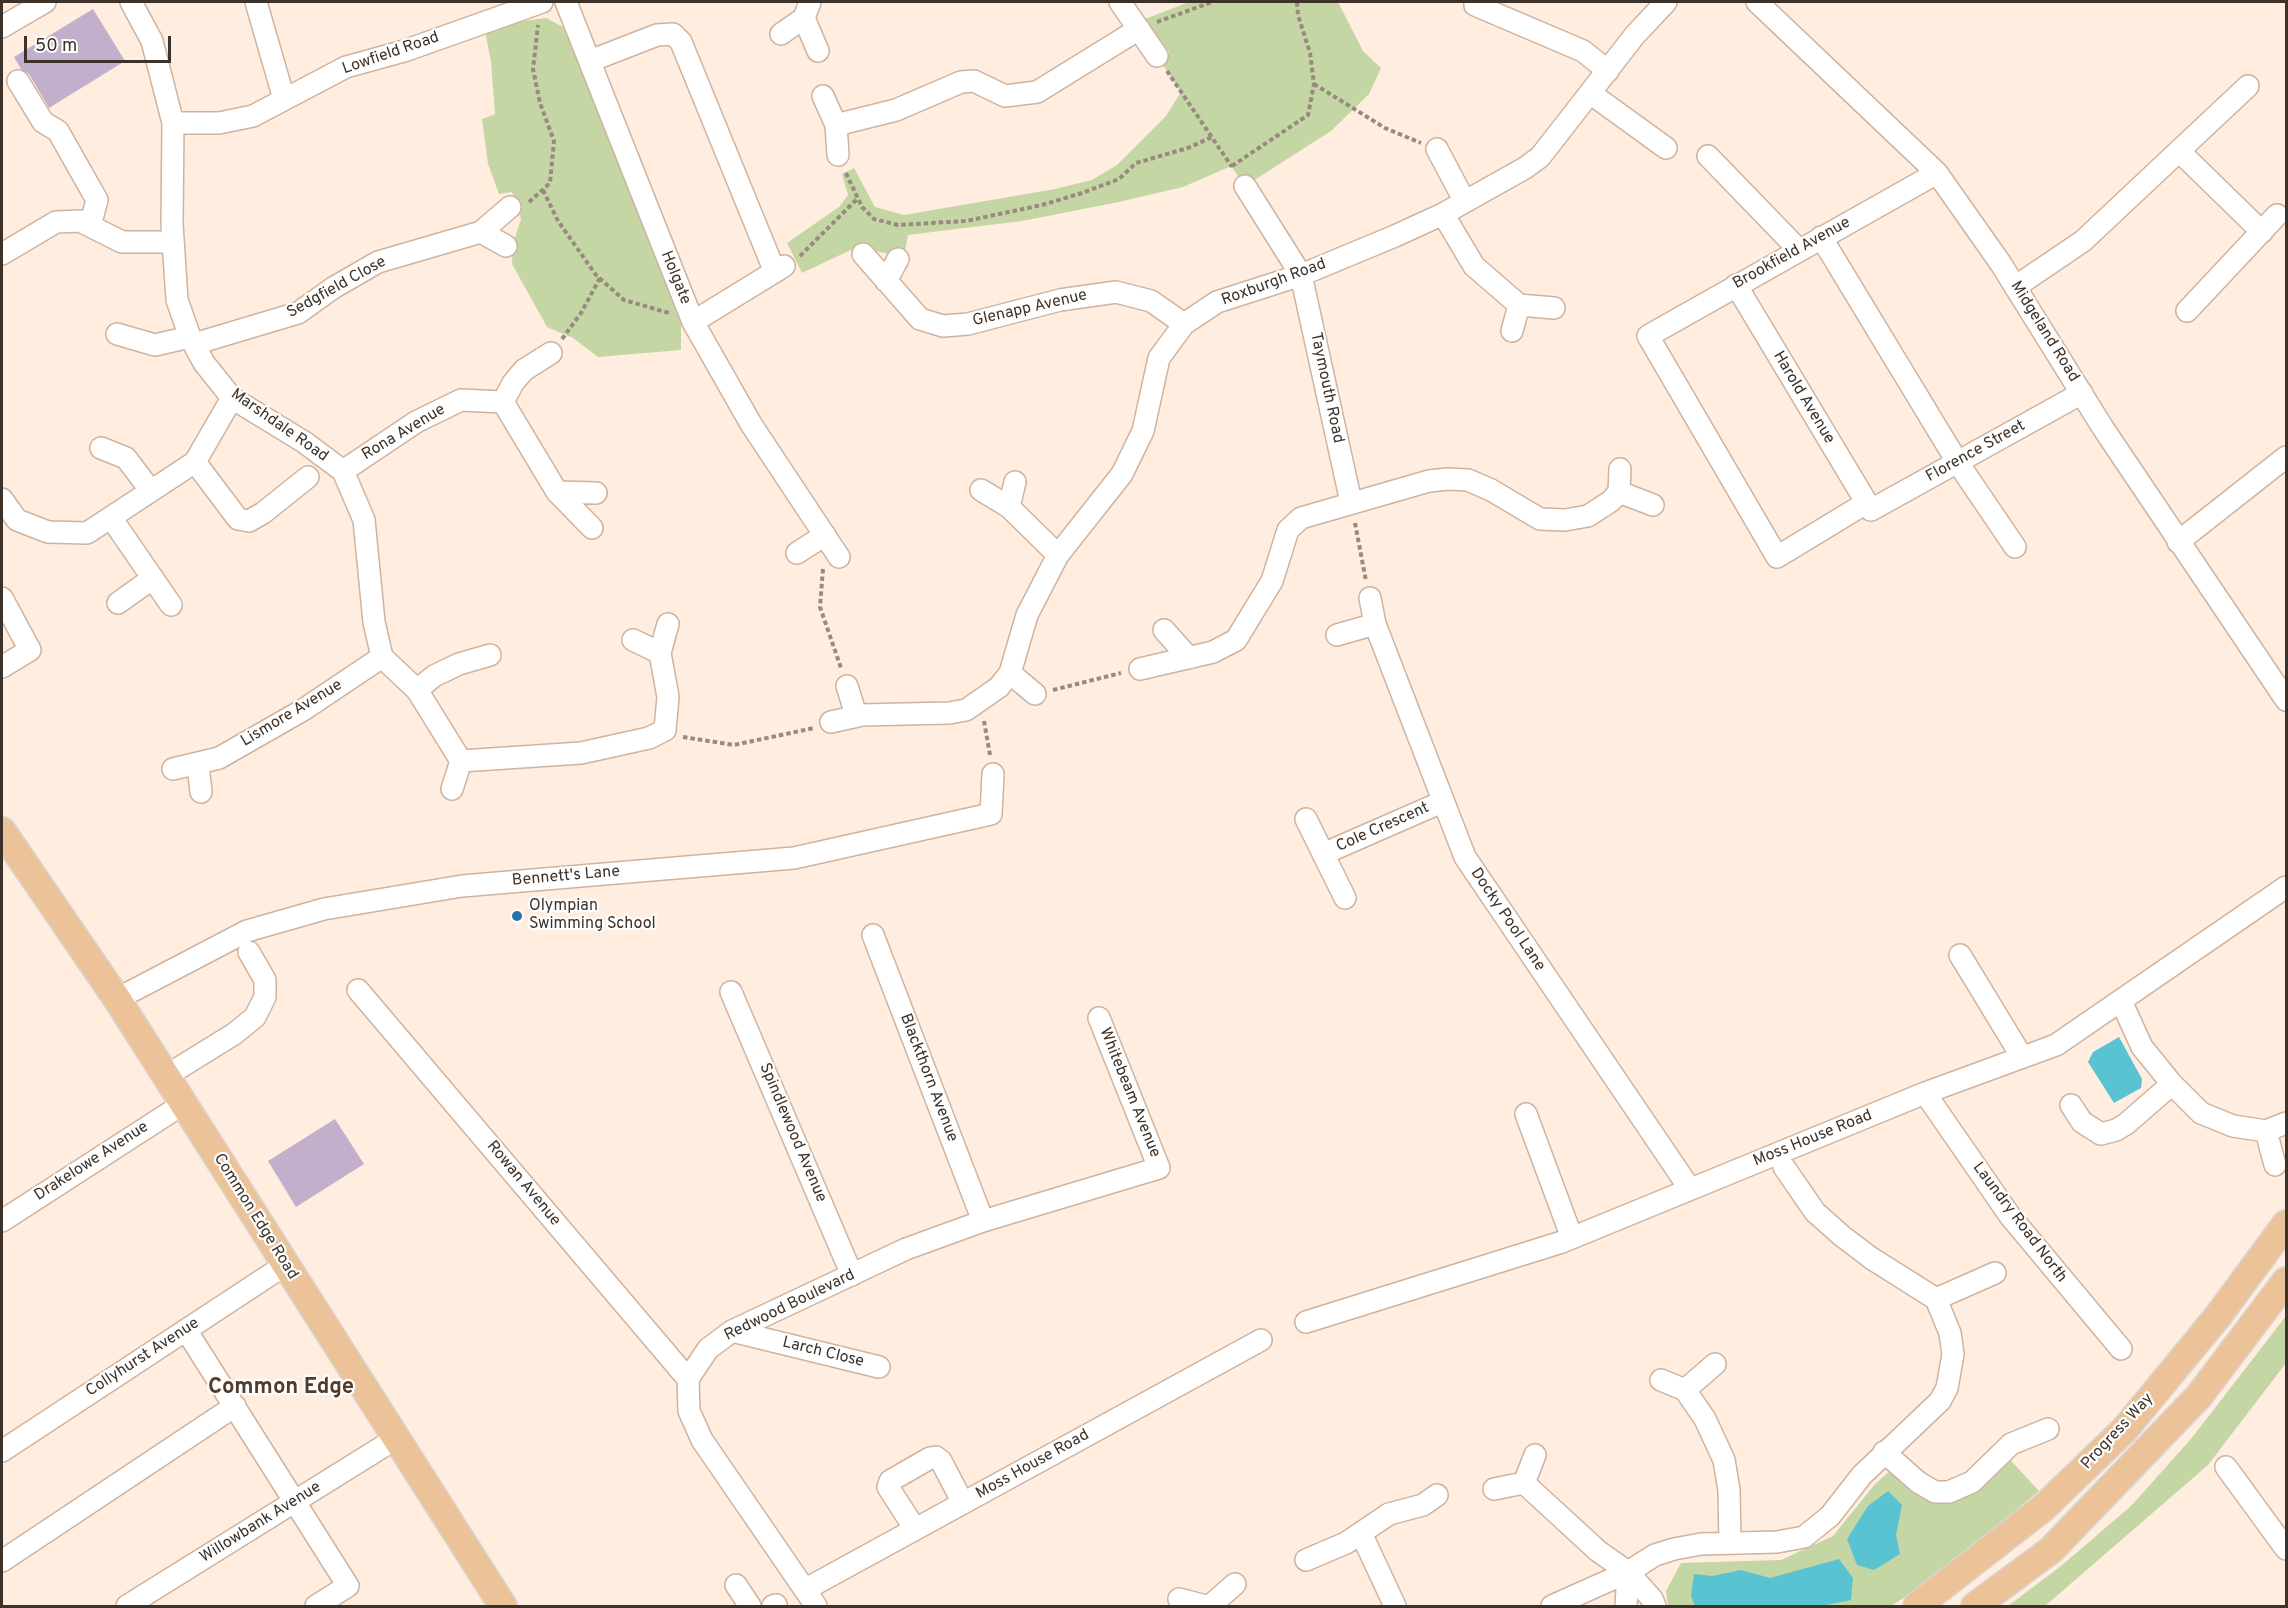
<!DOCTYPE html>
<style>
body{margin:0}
#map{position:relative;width:2288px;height:1608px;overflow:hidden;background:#ffeddf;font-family:Overpass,sans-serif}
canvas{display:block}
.frame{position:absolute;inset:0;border:3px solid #3d3229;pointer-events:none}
.scale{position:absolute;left:24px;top:36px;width:147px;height:27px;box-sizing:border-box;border:3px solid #3d3229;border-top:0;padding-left:8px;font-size:18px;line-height:21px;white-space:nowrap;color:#3d3229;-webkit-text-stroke:4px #fdfefd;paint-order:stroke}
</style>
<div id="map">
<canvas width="2288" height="1608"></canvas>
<div class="frame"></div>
<div class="scale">50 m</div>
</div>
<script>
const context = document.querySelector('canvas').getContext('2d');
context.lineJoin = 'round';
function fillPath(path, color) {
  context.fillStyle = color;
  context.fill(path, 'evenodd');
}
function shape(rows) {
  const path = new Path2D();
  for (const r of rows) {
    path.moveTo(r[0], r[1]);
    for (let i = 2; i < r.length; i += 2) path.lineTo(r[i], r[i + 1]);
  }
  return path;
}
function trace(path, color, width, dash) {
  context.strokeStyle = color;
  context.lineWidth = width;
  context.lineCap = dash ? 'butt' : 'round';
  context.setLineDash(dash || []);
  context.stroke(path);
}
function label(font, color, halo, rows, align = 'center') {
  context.font = font + ' Overpass,sans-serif';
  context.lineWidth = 4.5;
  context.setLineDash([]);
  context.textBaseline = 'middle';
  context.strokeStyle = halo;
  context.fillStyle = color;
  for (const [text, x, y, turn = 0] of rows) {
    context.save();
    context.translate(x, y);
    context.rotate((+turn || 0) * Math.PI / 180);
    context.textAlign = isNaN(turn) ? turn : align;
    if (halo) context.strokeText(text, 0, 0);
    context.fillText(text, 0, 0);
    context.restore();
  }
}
const green = shape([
 [1189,2,1338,2,1363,51,1381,68,1369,94,1331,131,1245,186,1231,166,1183,187,1119,202,1022,221,908,235,905,251,889,254,857,247,802,273,787,243,839,207,848,195,842,174,854,168,875,207,904,215,1055,189,1092,180,1117,165,1166,116,1181,92,1159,59,1169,52,1145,19],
 [546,18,563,27,657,253,681,318,681,350,598,357,573,338,547,327,512,264,513,244,521,219,512,192,499,194,488,164,482,119,495,114,491,62,485,31,518,22],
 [2286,1316,2286,1363,2208,1465,2045,1606,2008,1606,2061,1566,2131,1506,2191,1439],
 [2003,1452,2039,1491,1937,1577,1891,1606,1668,1606,1666,1591,1681,1563,1781,1560,1833,1536,1875,1484,1897,1465,1935,1492]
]);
const water = shape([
 [2119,1037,2142,1079,2141,1088,2114,1103,2088,1062,2093,1052],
 [1888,1491,1902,1505,1896,1535,1900,1554,1874,1570,1857,1565,1847,1539,1868,1506],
 [1839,1559,1853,1578,1851,1600,1821,1606,1695,1606,1691,1596,1694,1574,1712,1576,1741,1570,1770,1578]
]);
const building = shape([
 [93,9,125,61,49,108,29,74,21,69,14,57],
 [335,1119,364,1164,296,1207,268,1161]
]);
const path = shape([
 [1157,22,1212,2],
 [1167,71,1232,167],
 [1314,84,1385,128,1421,143],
 [1232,166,1308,115,1314,84,1310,53,1298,15,1297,2],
 [846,173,862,207,874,219,898,225,966,221,1042,205,1082,193,1119,179,1136,163,1188,148,1212,137],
 [543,190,558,221,596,275,624,300,669,313],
 [529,202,550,183,554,141,540,103,533,69,538,25],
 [800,256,858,198],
 [562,339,581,313,600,278],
 [1355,523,1366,581],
 [823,569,820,607,841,668],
 [1053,690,1121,673],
 [984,721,990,755],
 [683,737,734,745,814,728]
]);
const minor = shape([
 [131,2,152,41,173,123,172,224,177,300,190,337,204,363,232,398,304,442,343,471,364,520,374,622,382,657,417,690,461,761,581,753,649,738,665,730,668,697,660,653,633,640],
 [256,2,284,99],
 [566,2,693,322,751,424,839,557],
 [1120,2,1157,56],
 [1475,2,1475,5,1583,51,1608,71],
 [1757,2,1937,173,2001,264,2103,428,2286,700],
 [804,18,818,51],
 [2,27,45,2],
 [781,34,804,18,810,2],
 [590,61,657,35,673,34,681,42,775,272],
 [18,81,43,122,58,131,97,200,90,226],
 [1590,93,1666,148],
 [823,96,836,125,896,110,961,82,974,81,1005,96,1037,92,1139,29],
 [173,123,219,123,253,116,346,67,404,51,542,2],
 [836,125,838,155],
 [1437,149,1465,202],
 [2179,151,2262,232],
 [1708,156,1799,250],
 [1245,186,1301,275,1351,502],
 [1443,214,1474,266,1519,305,1512,331],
 [481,232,506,246],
 [1821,237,1958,463,2015,547],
 [2,254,56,222,80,221,122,242,173,242],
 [863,254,920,319,943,326,968,324,1060,300,1116,292,1151,301,1184,324],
 [886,281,898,259],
 [1736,285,1871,510,2082,393],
 [2015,287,2083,241,2248,86],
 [1519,305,1554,308],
 [2187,311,2277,215],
 [693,322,784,266],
 [117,334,155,345,190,337],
 [194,344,298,313,333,288,378,262,481,232,510,207],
 [503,402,557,492,596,493],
 [101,448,126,458,151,491],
 [195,462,238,519,249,521,263,513,308,477],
 [343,471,416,422,461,400,503,402,513,383,524,370,551,353],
 [981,490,1009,507,1058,555],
 [557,492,592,528],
 [1619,492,1653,505],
 [2,499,17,520,48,532,87,533,195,462,232,398],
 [1866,503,1777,557,1648,336,1937,173],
 [1009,507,1015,482],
 [112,519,171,605],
 [2178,542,2286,457],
 [797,553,825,535],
 [2,598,30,650,2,667],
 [1370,598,1375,624,1465,857,1690,1189],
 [118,603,153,578],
 [1164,630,1189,658],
 [1337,635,1375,624],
 [660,653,668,624],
 [1140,669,1213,652,1236,640,1272,581,1288,530,1301,518,1429,481,1448,479,1468,480,1491,490,1540,519,1565,520,1588,516,1611,501,1619,492,1620,469],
 [1010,673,1035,694],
 [847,686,856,715],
 [417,690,434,676,459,664,490,655],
 [831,722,862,715,949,713,966,710,999,687,1010,673,1027,615,1058,555,1122,474,1143,431,1159,358,1184,324,1217,302,1301,275,1395,236,1443,214,1525,168,1540,157,1635,35,1666,2],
 [198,765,201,792],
 [173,769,219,758,303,710,382,657],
 [452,789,461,761],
 [1306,819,1345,898],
 [1323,854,1442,802],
 [873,935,983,1221],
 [1960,955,2022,1057],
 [358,990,688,1379],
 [731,992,852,1275],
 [117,999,247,931,324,909,462,886,794,858,991,814,993,774],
 [2121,1001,2142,1047,2172,1084,2201,1113,2233,1126,2266,1131,2286,1123],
 [166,1076,234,1034,255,1017,265,997,265,980,249,952],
 [1925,1093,2010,1216,2121,1349],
 [2071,1105,2082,1122,2101,1134,2116,1130,2126,1124,2172,1084],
 [1526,1114,1572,1238],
 [2266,1131,2275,1165],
 [2,1221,183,1104],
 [1936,1299,1995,1273],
 [1306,1322,1562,1242,1925,1093,2056,1045,2286,887],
 [186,1330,348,1586,316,1606],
 [732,1331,879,1367],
 [1715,1364,1685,1390,1705,1419,1724,1460,1729,1490,1730,1542],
 [1661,1380,1685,1390],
 [2,1451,285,1265],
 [1884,1452,1918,1482,1935,1492,1949,1492,1972,1482,2011,1444,2048,1429],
 [1535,1455,1524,1483,1598,1551,1628,1572,1652,1599,1655,1606],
 [2226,1467,2286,1549],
 [1494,1489,1524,1483],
 [915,1529,888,1487,890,1481,930,1458,936,1457,941,1461,963,1503],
 [1361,1533,1395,1606],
 [1306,1560,1346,1543,1389,1514,1423,1505,1437,1495],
 [2,1561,235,1406],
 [736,1585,750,1606],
 [806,1589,1261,1340],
 [1179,1599,1206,1606],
 [127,1606,395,1439],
 [773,1606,776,1605],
 [816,1606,702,1440,689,1411,688,1379,708,1349,732,1331,906,1249,983,1221,1159,1168,1099,1018],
 [1210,1606,1235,1584],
 [1552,1606,1628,1572,1655,1555,1674,1549,1701,1544,1777,1542,1804,1537,1830,1516,1862,1475,1940,1401,1947,1388,1953,1354,1950,1333,1936,1299,1871,1258,1842,1236,1815,1212,1784,1167],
 [1626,1606,1628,1572]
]);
const major = shape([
 [2,831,117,999,503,1606],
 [1917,1606,2043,1508,2125,1429,2218,1316,2286,1224],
 [1975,1606,2051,1550,2199,1396,2286,1281]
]);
const markers = [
 [517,916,6,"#2374a5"]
];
const streetNames = [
 ["Lowfield Road",391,54,-19],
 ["Brookfield Avenue",1792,254,-29],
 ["Holgate",675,278,68],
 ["Roxburgh Road",1274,283,-20],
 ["Sedgfield Close",337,288,-29],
 ["Glenapp Avenue",1030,309,-13],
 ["Midgeland Road",2044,332,58],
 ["Taymouth Road",1326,388,78],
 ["Harold Avenue",1803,398,59],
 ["Marshdale Road",279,426,35],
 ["Rona Avenue",404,433,-31],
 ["Florence Street",1976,452,-29],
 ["Lismore Avenue",292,714,-31],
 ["Cole Crescent",1383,828,-24],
 ["Bennett's Lane",566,877,-5],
 ["Docky Pool Lane",1507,920,56],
 ["Blackthorn Avenue",928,1078,69],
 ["Whitebeam Avenue",1129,1093,68],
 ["Spindlewood Avenue",792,1133,67],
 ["Moss House Road",1813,1139,-22],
 ["Drakelowe Avenue",92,1162,-33],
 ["Rowan Avenue",523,1184,50],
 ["Common Edge Road",255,1217,58],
 ["Laundry Road North",2019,1223,53],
 ["Redwood Boulevard",790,1306,-26],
 ["Larch Close",823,1353,14],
 ["Collyhurst Avenue",143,1358,-33],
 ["Progress Way",2118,1432,-47],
 ["Moss House Road",1033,1465,-29],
 ["Willowbank Avenue",261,1523,-32]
];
const poiNames = [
 ["Olympian",529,907],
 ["Swimming School",529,925]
];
const districtNames = [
 ["Common Edge",281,1389]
];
fillPath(green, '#c4d6a4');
fillPath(water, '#59c3d2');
fillPath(building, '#c2afcb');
trace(minor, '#cfb39e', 24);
trace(major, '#d8d6d4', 30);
trace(path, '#998a7f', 4, [4.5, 3]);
trace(minor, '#fff', 21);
trace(major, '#ecc399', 27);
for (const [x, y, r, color] of markers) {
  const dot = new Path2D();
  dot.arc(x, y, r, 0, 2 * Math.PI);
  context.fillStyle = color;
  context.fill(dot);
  trace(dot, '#fdfefd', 2);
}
label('16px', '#3d3229', '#fdfefd', streetNames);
label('16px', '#3d3229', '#fdfefd', poiNames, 'left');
label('bold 22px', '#533c2a', '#fdfefd', districtNames);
</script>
